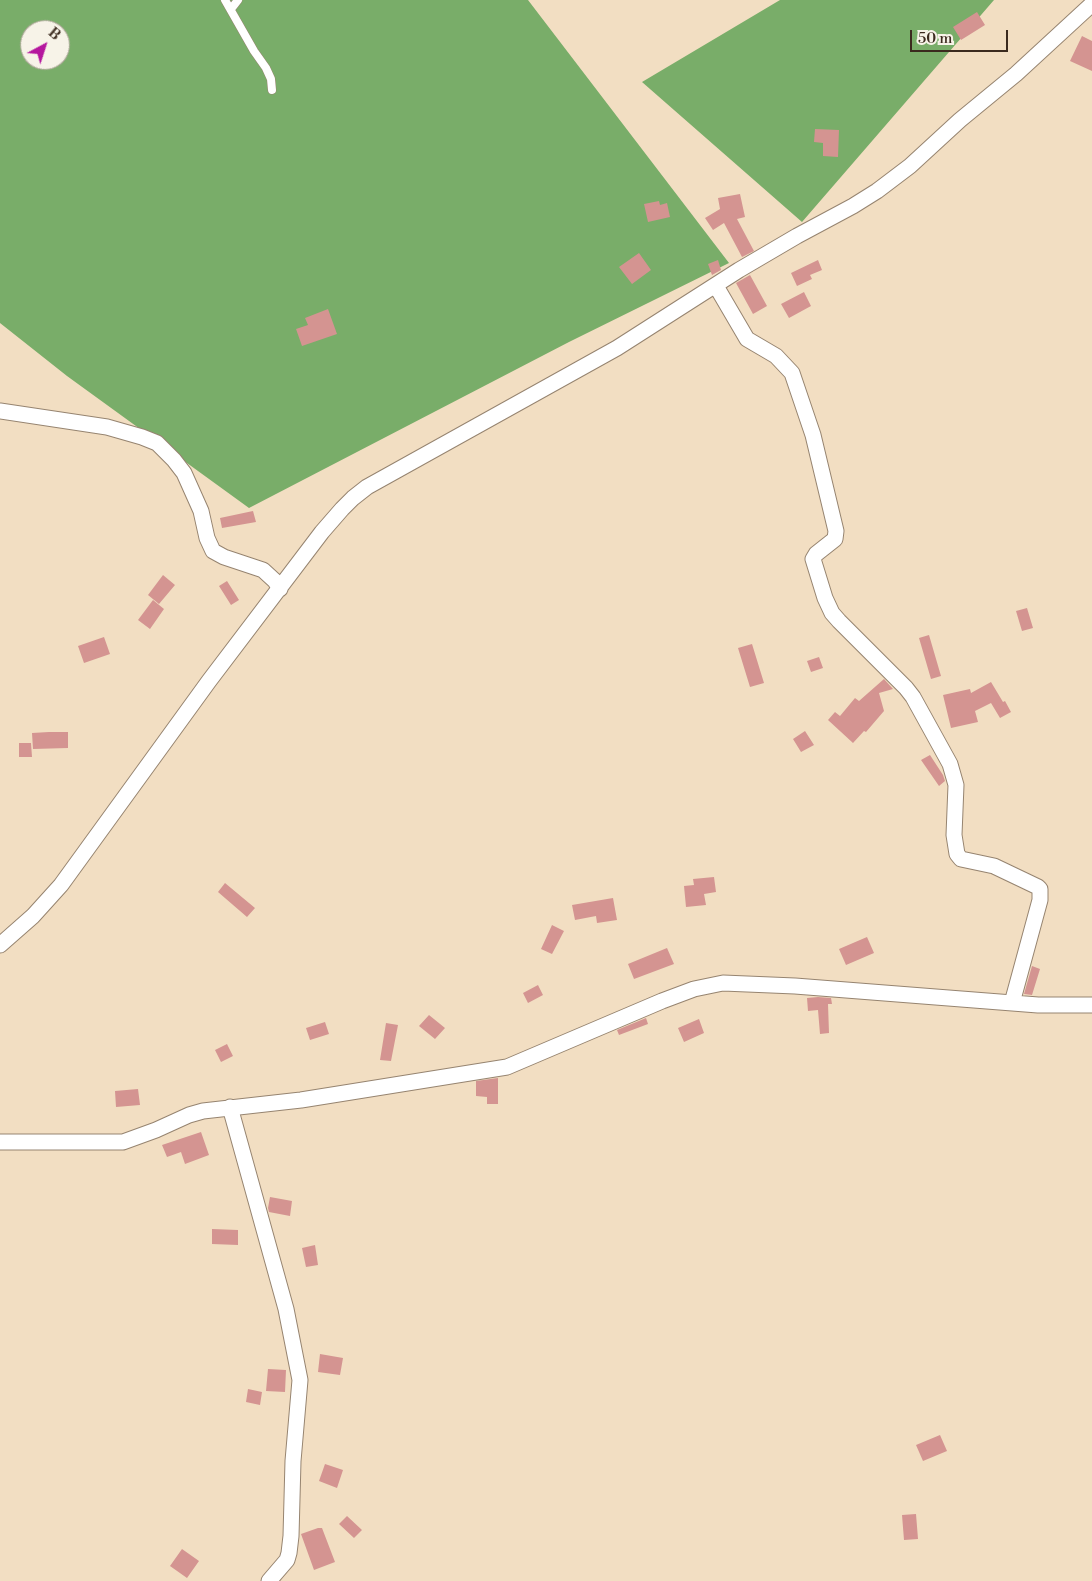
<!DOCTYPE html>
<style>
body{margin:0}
#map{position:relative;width:1092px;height:1581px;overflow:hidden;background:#f2dec2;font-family:"Libre Bodoni",serif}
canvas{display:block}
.north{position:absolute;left:20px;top:20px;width:50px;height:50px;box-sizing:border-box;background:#f7f3e8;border:1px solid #aca397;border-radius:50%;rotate:40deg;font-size:14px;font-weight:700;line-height:20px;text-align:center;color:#3b2a1e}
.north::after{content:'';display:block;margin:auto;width:18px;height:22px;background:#b5179e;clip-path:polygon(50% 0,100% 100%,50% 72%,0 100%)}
.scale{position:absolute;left:910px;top:30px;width:98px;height:22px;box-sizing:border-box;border:2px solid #3b2a1e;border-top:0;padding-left:6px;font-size:15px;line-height:18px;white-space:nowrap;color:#3b2a1e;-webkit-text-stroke:4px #f7f3e8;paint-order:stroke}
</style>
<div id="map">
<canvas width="1092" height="1581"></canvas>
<div class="north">B</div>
<div class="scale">50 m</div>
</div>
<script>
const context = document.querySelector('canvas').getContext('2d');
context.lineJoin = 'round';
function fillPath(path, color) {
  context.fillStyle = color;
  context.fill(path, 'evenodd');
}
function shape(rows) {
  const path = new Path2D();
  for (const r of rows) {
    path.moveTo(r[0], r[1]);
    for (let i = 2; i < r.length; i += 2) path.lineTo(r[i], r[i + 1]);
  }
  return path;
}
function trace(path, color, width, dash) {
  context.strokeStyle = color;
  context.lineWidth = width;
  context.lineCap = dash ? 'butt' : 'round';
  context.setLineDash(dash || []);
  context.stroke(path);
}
const forest = shape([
 [0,0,528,0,729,263,569,342,249,508,67,376,0,323],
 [30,30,60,30,60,60,30,60],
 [780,0,994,0,802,222,642,82]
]);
const building = shape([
 [977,12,985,25,961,40,953,27],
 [1082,36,1092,41,1092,71,1070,61],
 [815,129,839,130,838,157,823,156,823,143,814,142],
 [740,194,745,217,737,219,754,251,742,257,724,223,713,230,705,218,720,209,718,198],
 [659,201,660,205,667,203,670,217,648,222,644,204],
 [639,253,651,270,632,284,619,267],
 [718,260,721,270,712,275,708,264],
 [818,260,822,270,810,275,812,279,797,286,791,273],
 [750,275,767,306,753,314,736,283],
 [804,292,811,306,789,318,781,304],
 [328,309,337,334,302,346,296,329,308,325,305,318],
 [253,511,256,522,222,528,220,518],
 [163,575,175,585,159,604,148,595],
 [227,581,239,600,231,605,219,586],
 [153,600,164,609,150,629,138,620],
 [1027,608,1033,628,1022,631,1016,611],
 [929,635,941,676,931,679,919,638],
 [104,637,110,654,84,663,78,646],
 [752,644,764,683,750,687,738,648],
 [819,657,823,668,811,672,807,661],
 [884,679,893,689,879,693,884,711,866,732,864,731,853,743,828,720,835,712,840,716,855,698,859,701],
 [991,682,1003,702,1005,701,1011,712,1000,718,991,703,975,711,978,722,951,728,943,695,970,689,971,693],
 [805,731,814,745,801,752,793,739],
 [49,732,68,732,68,748,33,749,32,733],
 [19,743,31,743,32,757,19,757],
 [930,755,943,775,945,781,939,786,921,760],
 [714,877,716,892,704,894,706,905,686,907,684,886,694,885,693,879],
 [225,883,255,908,247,917,218,892],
 [613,898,617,920,597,923,596,916,575,920,572,905],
 [552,925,564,931,552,954,541,949],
 [867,937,874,953,846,965,839,949],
 [667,948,674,964,634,979,628,964],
 [1032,966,1040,969,1032,995,1024,994],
 [538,985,543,995,528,1003,523,993],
 [818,997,831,998,832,1004,828,1004,829,1033,820,1034,818,1010,808,1011,807,998],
 [429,1015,445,1028,435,1039,419,1026],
 [646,1018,648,1024,619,1035,617,1030],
 [699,1019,704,1033,684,1042,678,1028],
 [325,1022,329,1034,310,1040,306,1028],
 [386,1023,398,1025,391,1061,380,1060],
 [227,1044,233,1056,221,1062,215,1050],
 [498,1078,498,1104,487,1104,487,1097,476,1096,476,1081],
 [138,1089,140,1105,116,1107,115,1091],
 [201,1132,209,1155,185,1164,181,1152,167,1157,162,1145],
 [270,1197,292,1201,290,1216,269,1212,268,1208],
 [212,1229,238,1230,238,1245,212,1244],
 [315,1245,318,1265,306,1267,302,1248],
 [320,1354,343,1358,340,1375,318,1372],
 [268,1369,286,1370,285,1392,266,1391],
 [248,1389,262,1392,260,1405,246,1402],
 [940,1435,947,1451,923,1461,916,1445],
 [325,1464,343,1470,337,1488,319,1481],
 [916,1514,918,1539,904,1540,902,1515],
 [347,1516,362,1530,354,1538,339,1524],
 [318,1528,322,1528,335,1562,314,1570,301,1534],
 [182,1549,199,1561,187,1578,170,1566]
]);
const service = shape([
 [225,0,254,51,266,68,271,79,272,90],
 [231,9,238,0]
]);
const minor = shape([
 [716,286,747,339,776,356,792,373,813,435,836,531,835,539,816,554,813,559,825,598,832,613,839,621,906,688,913,697,950,764,956,785,954,835,957,854,961,859,994,866,1038,887,1040,889,1040,900,1012,1003],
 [0,411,107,427,142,437,157,443,174,460,184,473,201,511,207,538,213,551,224,557,263,570,275,581,280,589],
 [0,945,33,916,61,885,209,681,322,532,342,509,353,498,367,487,617,348,739,270,797,236,853,206,877,191,910,166,960,120,1016,74,1092,4],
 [230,1107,286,1309,300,1380,293,1461,291,1536,289,1553,287,1560,269,1581],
 [0,1142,123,1142,156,1130,189,1115,203,1111,301,1100,507,1067,662,1001,694,989,723,983,795,986,1038,1005,1092,1005]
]);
fillPath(forest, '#79ad69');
fillPath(building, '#d49491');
trace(service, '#968470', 9);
trace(minor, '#968470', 17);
trace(service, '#fff', 8);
trace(minor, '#fff', 15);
</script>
